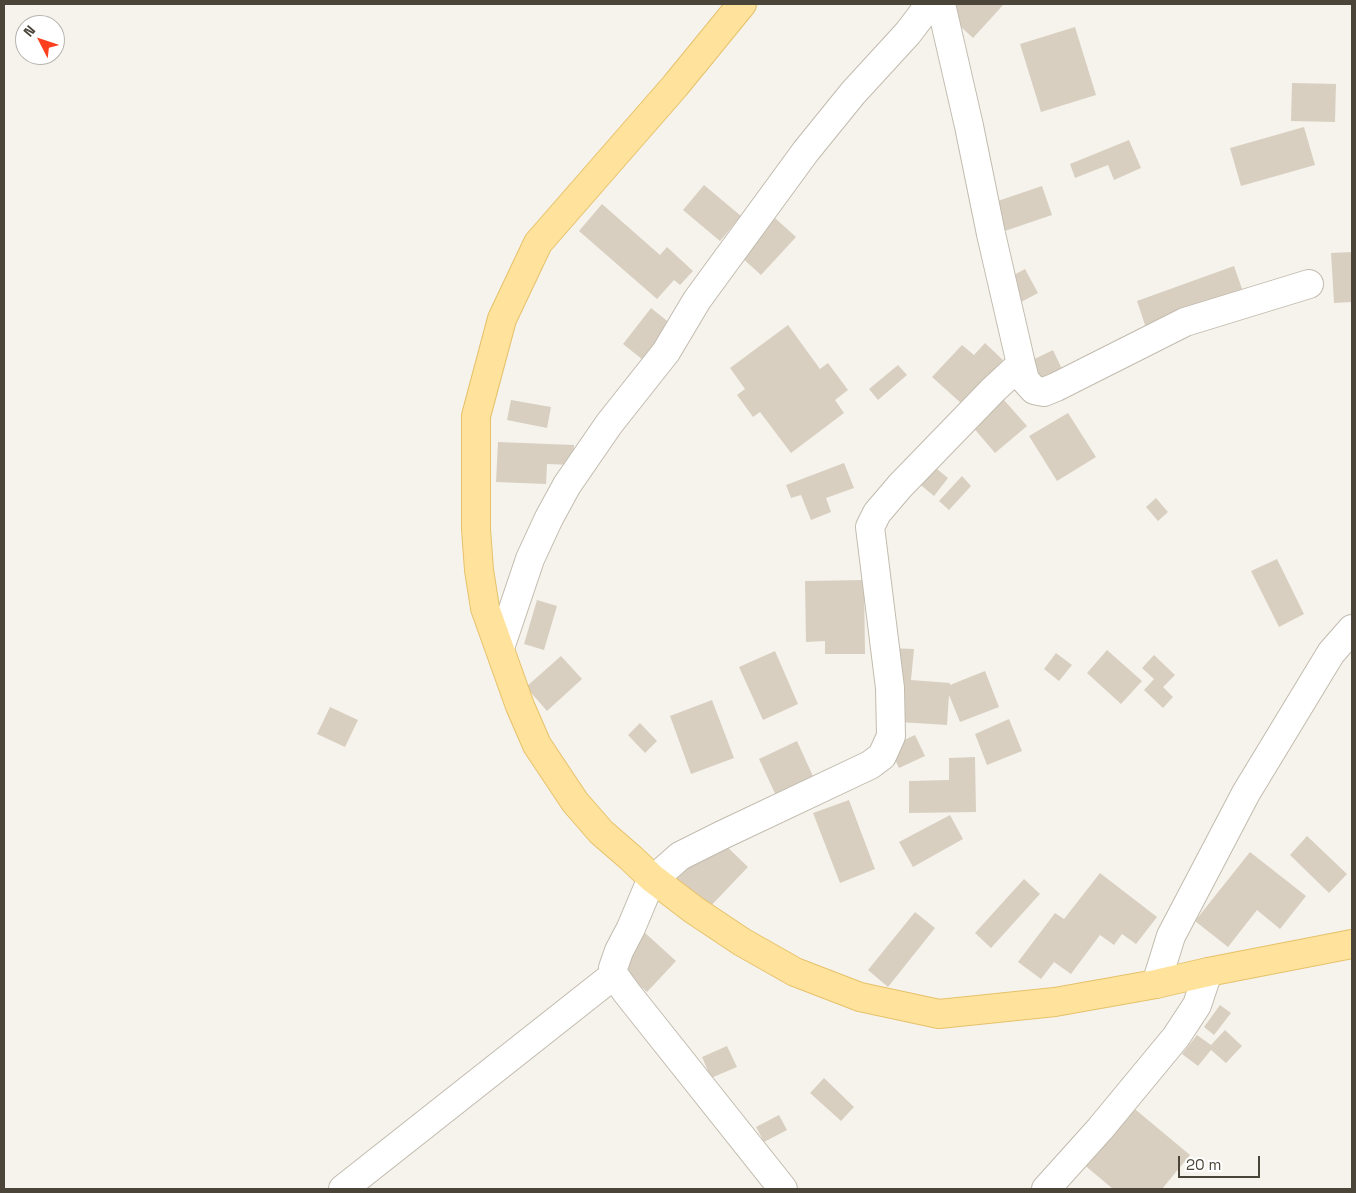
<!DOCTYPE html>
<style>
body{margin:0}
#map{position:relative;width:1356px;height:1193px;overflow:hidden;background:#f6f3ec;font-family:"Space Grotesk",sans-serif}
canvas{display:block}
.frame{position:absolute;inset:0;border:5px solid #4b4439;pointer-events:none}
.north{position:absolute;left:15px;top:15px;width:50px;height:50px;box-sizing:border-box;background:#fff;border:1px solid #b7b4b0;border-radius:50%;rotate:311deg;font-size:14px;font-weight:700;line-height:20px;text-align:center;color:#4b4439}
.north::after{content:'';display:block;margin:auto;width:18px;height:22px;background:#fc3f1d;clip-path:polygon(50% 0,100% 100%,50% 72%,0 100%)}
.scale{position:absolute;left:1178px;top:1156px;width:82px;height:22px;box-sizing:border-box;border:2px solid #4b4439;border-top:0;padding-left:6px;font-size:15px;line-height:18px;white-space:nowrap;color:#4b4439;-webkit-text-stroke:4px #fff;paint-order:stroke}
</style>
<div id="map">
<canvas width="1356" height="1193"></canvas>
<div class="frame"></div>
<div class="north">N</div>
<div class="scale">20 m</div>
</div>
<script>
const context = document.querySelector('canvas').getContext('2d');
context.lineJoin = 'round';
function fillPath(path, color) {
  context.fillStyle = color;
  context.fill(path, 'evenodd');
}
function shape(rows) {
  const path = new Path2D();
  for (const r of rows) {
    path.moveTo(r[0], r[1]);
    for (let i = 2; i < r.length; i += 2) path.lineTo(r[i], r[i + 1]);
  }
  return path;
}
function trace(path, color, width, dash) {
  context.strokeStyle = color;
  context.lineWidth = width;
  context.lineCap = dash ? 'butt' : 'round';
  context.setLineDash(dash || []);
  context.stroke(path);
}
const building = shape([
 [953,4,1004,4,973,38,945,12],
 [1075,27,1096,95,1041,112,1020,44],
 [1292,83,1336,84,1335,122,1291,121],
 [1304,127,1315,165,1241,186,1230,148],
 [1129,140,1141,168,1114,180,1108,165,1075,178,1070,164],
 [704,185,741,216,720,241,683,210],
 [1042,186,1052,215,987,237,977,208],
 [602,204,660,255,667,247,693,271,680,285,674,280,657,299,579,231],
 [765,209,796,237,761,275,730,247],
 [1352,252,1352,302,1334,303,1331,253],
 [1234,266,1247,303,1149,337,1137,301],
 [1025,269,1038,293,1010,308,997,284],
 [651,308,676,328,648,364,623,344],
 [788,325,820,369,828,363,848,390,835,400,844,413,791,453,760,412,753,417,737,395,745,389,730,368],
 [985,343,1003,360,962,404,932,377,962,345,974,355],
 [1053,350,1062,369,1024,387,1016,368],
 [898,365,907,375,878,400,869,389],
 [997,392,1027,426,995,453,966,419],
 [511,400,551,407,547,428,507,420],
 [1068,413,1096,457,1057,481,1029,436],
 [498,442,574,445,573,465,547,464,546,484,496,482],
 [844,463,854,488,826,498,831,512,811,520,801,495,791,498,786,485],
 [931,464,948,478,934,496,917,482],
 [962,476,971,486,949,510,939,501],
 [1156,498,1168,512,1158,521,1146,507],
 [1277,559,1304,614,1279,627,1251,571],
 [864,580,865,654,825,654,825,641,806,642,805,581],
 [537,600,557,606,544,650,524,644],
 [888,648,914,649,911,680,950,683,950,685,985,671,999,707,960,722,949,695,947,725,883,721],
 [1107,650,1142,681,1121,704,1087,673],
 [775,651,798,704,763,720,739,667],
 [1056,653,1072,665,1059,681,1044,669],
 [1154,655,1175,675,1163,687,1173,697,1163,708,1144,690,1154,679,1142,668],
 [561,656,582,679,547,711,526,687],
 [712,700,734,758,691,774,670,716],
 [330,707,358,720,345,747,317,734],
 [1009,719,1022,751,987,765,975,734],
 [640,723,657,741,645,753,628,735],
 [915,735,925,756,899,768,889,747],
 [797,741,817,785,779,802,759,759],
 [975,757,976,812,909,813,909,781,949,780,949,758],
 [849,800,875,869,840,883,813,813],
 [950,815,963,839,913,867,899,842],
 [1307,836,1347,874,1329,893,1290,855],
 [717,837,748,867,704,913,673,883],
 [1250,852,1306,896,1280,929,1257,910,1228,947,1195,921],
 [1100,873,1157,917,1136,944,1122,934,1114,945,1100,935,1071,974,1054,962,1041,979,1018,962,1055,913,1064,919],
 [1024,879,1040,894,991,948,975,933],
 [915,912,935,928,888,987,868,970],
 [632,921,676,961,647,992,603,952],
 [1220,1005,1231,1013,1214,1035,1204,1027],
 [1225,1030,1242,1046,1226,1063,1211,1050,1198,1066,1182,1054,1197,1035,1211,1045],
 [727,1046,737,1067,711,1078,702,1057],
 [824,1078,854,1107,841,1121,810,1093],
 [1130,1105,1190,1155,1162,1189,1113,1189,1082,1163],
 [779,1115,787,1130,764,1142,756,1127]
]);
const minor = shape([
 [941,4,969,126,991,234,1021,364,1025,380,1034,390,1044,392,1056,387,1185,322,1309,284],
 [500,648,530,559,549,518,567,485,609,424,666,352,697,300,806,151,853,93,908,33,930,4],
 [1156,984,1171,936,1246,793,1331,653,1352,629],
 [343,1189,614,975],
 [783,1189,627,993,614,975,613,968,619,951,631,928,652,878,663,871,680,856,722,835,870,765,882,756,891,736,890,688,870,527,877,513,900,486,993,390,1021,364],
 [1046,1189,1100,1129,1176,1037,1197,1005,1208,972]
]);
const major = shape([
 [742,4,675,86,538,243,502,319,476,416,476,529,479,570,485,608,520,706,537,745,575,802,601,832,631,858,652,878,694,910,742,942,795,972,860,997,939,1014,1055,1002,1156,984,1208,972,1352,944]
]);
fillPath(building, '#d8cfc1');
trace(minor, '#c2bbae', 30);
trace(major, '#e6c16a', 30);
trace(minor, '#fff', 28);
trace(major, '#ffe39c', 28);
</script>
